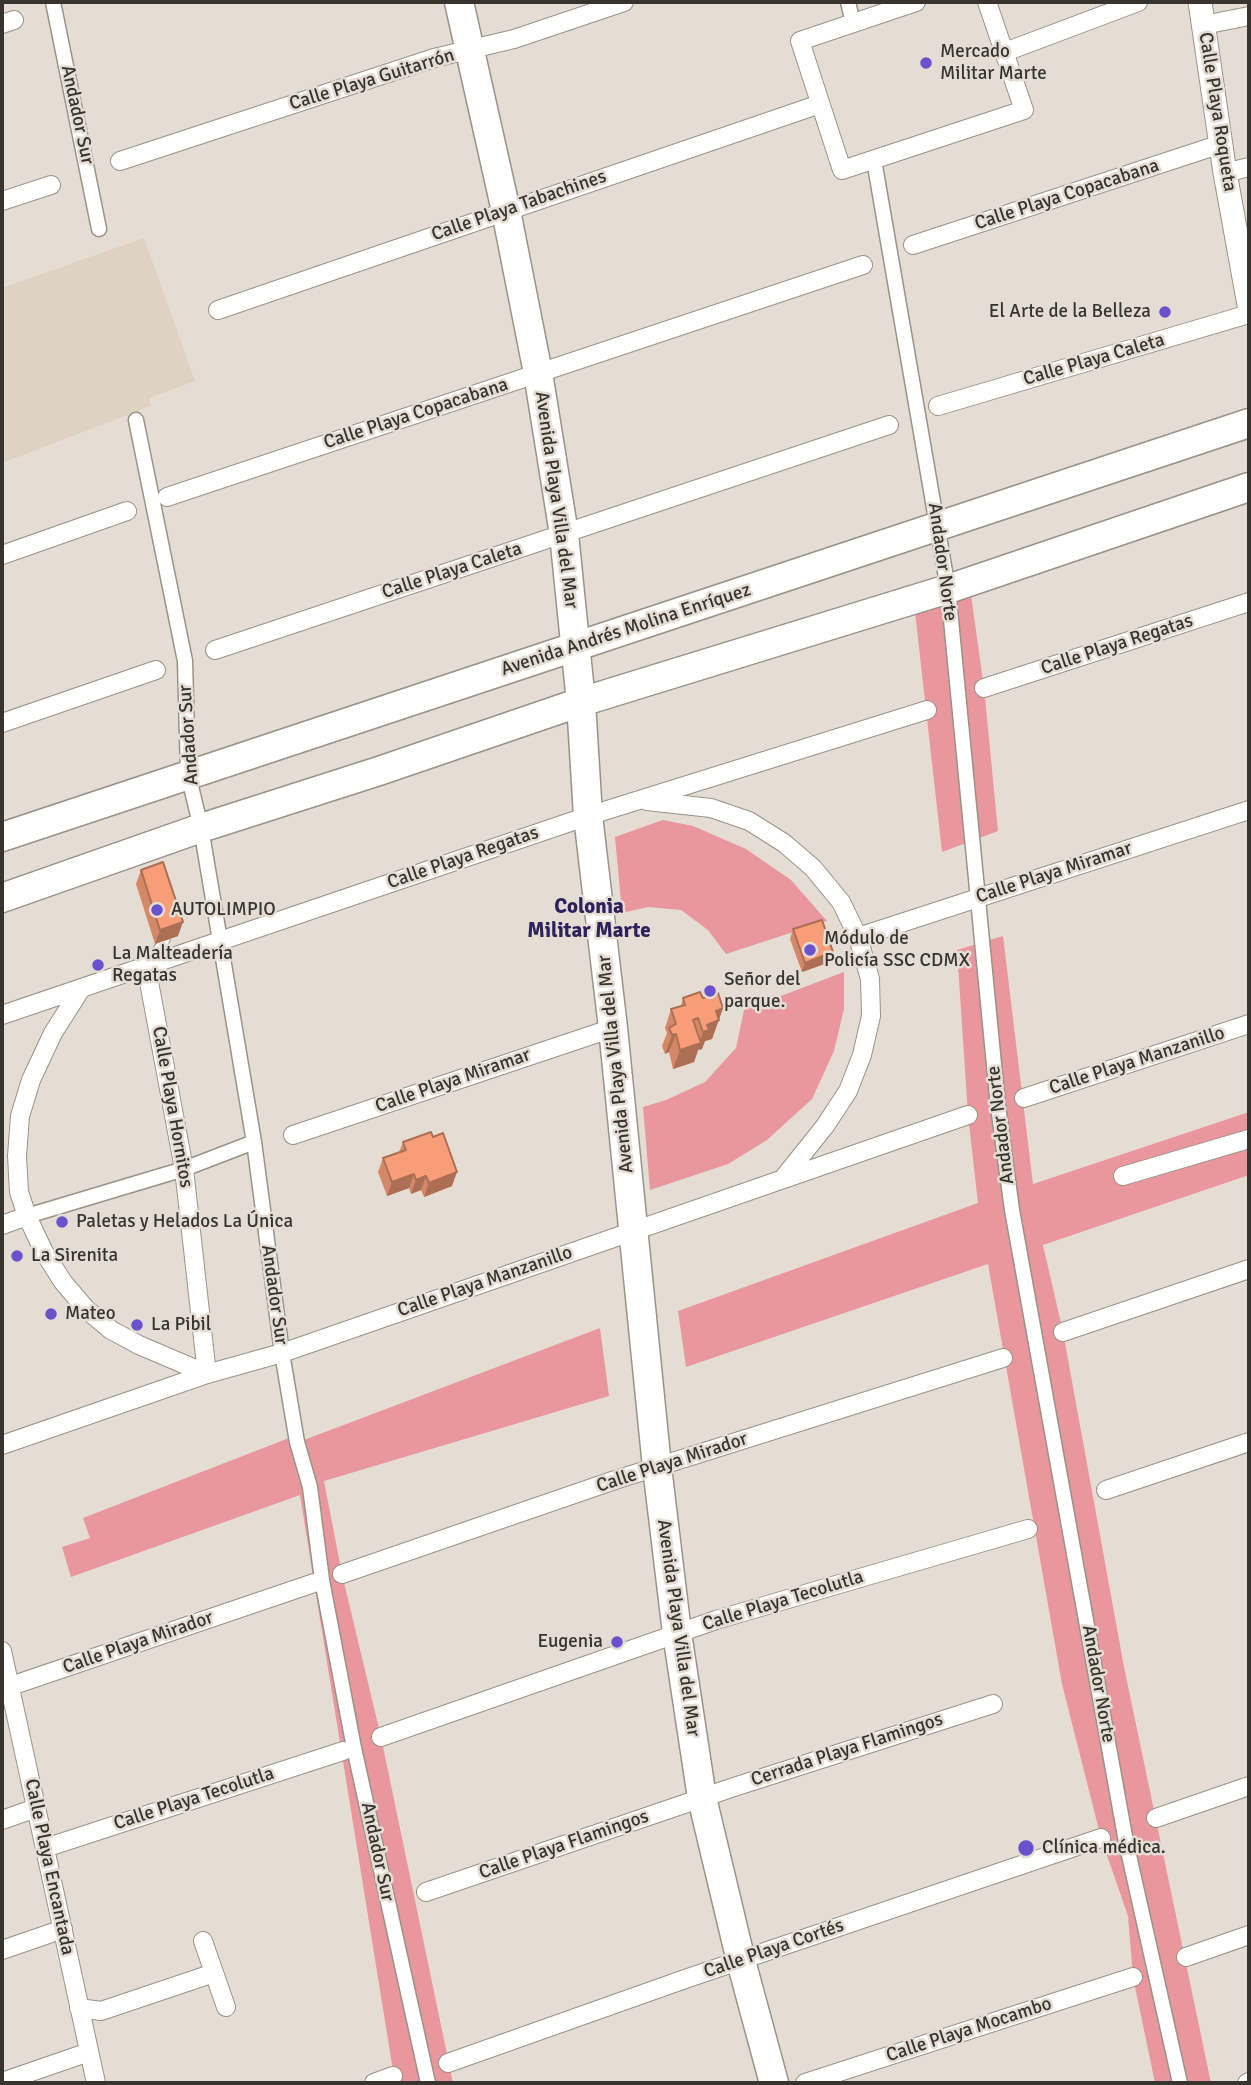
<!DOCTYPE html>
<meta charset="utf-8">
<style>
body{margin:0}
#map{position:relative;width:1251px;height:2085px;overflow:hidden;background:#e5ddd3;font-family:Signika,sans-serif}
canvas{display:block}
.frame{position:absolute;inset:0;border:4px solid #373430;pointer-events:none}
</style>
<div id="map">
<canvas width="1251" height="2085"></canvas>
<div class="frame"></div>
</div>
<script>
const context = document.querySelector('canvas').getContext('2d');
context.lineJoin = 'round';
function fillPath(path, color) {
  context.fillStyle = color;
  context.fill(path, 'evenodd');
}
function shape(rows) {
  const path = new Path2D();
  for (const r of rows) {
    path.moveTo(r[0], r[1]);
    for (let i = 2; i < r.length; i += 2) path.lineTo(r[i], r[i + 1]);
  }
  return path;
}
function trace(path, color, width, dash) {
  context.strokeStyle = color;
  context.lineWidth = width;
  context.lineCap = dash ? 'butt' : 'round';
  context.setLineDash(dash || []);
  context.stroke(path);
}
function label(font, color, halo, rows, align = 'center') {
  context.font = font + ' Signika,sans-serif';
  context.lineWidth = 5;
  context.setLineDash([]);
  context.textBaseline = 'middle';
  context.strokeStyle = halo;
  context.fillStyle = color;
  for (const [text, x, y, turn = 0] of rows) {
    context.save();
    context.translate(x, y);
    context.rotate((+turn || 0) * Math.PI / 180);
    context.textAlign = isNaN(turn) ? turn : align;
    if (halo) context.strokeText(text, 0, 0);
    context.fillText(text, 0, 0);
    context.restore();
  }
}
const built = shape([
 [144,238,195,381,149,398,151,406,2,463,2,288]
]);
const green = shape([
 [971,595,984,688,998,831,942,852,915,612],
 [663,820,693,826,746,849,791,880,827,921,726,954,708,930,681,910,648,907,622,913,615,837],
 [1003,936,1033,1184,1249,1112,1249,1175,1043,1245,1063,1332,1124,1667,1211,2083,1155,2083,1133,1977,1128,1916,1101,1838,1062,1684,988,1264,686,1367,678,1311,978,1203,968,1115,957,950],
 [844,972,844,1009,834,1051,812,1099,767,1140,728,1164,650,1190,643,1107,666,1100,705,1082,736,1048,744,1010],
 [600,1328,609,1396,324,1481,342,1574,381,1737,453,2083,395,2083,300,1495,71,1577,62,1547,90,1538,83,1518,289,1438,297,1442,312,1437]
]);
const service = shape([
 [149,962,165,940,162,932]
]);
const pedestrian = shape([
 [53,2,99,229],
 [848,2,853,23],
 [874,160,948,589,998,1106,1012,1210,1126,1842,1180,2083],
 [136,420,185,661,188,774,201,828,254,1142,282,1353,297,1442,310,1487,322,1580,354,1748,428,2083],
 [27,1216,184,1169,254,1142]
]);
const minor = shape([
 [916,2,800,41,842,170,1024,110,987,2],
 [2,24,14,20],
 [1204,25,1249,16],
 [1005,52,1138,2],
 [120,161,434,58,514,39,624,2],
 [1225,173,1249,167],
 [2,201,51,185],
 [913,245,1221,144],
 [218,310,820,104],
 [938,406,1249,314],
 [167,497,863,265],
 [2,555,127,511],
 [215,650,889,425],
 [984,688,1249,602],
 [2,723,156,670],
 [647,801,711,808,749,821,784,843,813,868,841,902,858,937,870,979,871,1016,862,1055,848,1091,825,1126,785,1176],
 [858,937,1249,810],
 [146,966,184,1169,207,1374],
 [81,989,53,1033,31,1080,20,1116,17,1156,19,1192,27,1216,44,1252,63,1282,86,1309,111,1330,139,1345,207,1374],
 [2,1015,588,816,927,710],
 [1024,1098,1249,1024],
 [293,1135,613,1028],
 [1123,1176,1249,1139],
 [2,1225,27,1216],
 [1063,1332,1249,1269],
 [2,1445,207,1374,282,1353,968,1115],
 [1106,1490,1249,1442],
 [342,1574,615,1480,1003,1358],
 [2,1651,96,2083],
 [2,1689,314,1583],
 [381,1737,716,1620,1028,1529],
 [1156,1818,1249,1786],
 [2,1820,36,1808],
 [45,1848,343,1751],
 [426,1892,734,1787,993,1704],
 [203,1941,226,2007],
 [2,1950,63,1929],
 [1186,1957,1249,1935],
 [79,2008,101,2011,214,1973],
 [448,2063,688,1978,1101,1838],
 [2,2082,89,2052],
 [374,2083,393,2076],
 [805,2083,1133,1977],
 [1247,2083,1249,2082]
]);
const tertiary = shape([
 [1200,2,1225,173,1249,305]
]);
const primary = shape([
 [459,2,506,211,538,373,564,534,581,702,588,816,613,1028,657,1467,677,1633,702,1798,741,1961,774,2083],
 [2,837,1249,423],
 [2,898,201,828,379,771,581,702,948,589,1249,487]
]);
const wall = shape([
 [141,870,178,936,155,944,136,884],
 [793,929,833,952,830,962,802,972,790,939],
 [683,998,703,998,723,1008,712,1039,705,1041,702,1049,698,1050,694,1062,673,1069,669,1052,665,1054,662,1046,667,1033,665,1028,671,1009,681,1006],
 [403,1142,452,1186,424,1197,421,1190,411,1194,409,1188,387,1196,378,1172,383,1158,399,1152]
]);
const shadedWall = shape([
 [183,922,178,936,155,944,160,930],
 [833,952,830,962,802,972,805,963],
 [723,1008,712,1039,705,1041,702,1049,698,1050,694,1062,673,1069,680,1050,699,1044,703,1032,716,1011],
 [676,1034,669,1052,665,1054,672,1035],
 [457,1172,452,1186,424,1197,429,1183],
 [414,1174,409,1188,387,1196,392,1182],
 [426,1176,421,1190,411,1194,416,1180]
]);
const building = shape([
 [163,862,183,922,160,930,141,870,163,862],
 [822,920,833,952,805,963,793,929,822,920],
 [700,992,703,998,718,993,723,1008,716,1011,719,1020,707,1025,709,1030,703,1032,698,1018,693,1020,701,1043,680,1050,676,1034,672,1035,669,1028,676,1024,671,1009,685,1005,683,998,700,992],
 [431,1132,433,1137,443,1133,457,1172,429,1183,426,1176,416,1180,414,1174,392,1182,383,1158,406,1150,403,1142,431,1132]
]);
const markers = [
 [926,63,7,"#6952cb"],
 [1165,312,7,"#6952cb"],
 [157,910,7,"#6952cb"],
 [810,950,7,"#6952cb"],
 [98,965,7,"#6952cb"],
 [710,991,7,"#6952cb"],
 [62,1222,7,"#6952cb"],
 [17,1256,7,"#6952cb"],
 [51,1314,7,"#6952cb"],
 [137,1325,7,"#6952cb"],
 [617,1642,7,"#6952cb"],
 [1026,1848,9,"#6952cb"]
];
const poiNames = [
 ["Mercado",940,52],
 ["Militar Marte",940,74],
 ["El Arte de la Belleza",1151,312,"right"],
 ["AUTOLIMPIO",171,910],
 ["Módulo de",824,939],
 ["Policía SSC CDMX",824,961],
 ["La Malteadería",112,954],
 ["Regatas",112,976],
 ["Señor del",724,980],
 ["parque.",724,1002],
 ["Paletas y Helados La Única",76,1222],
 ["La Sirenita",31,1256],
 ["Mateo",65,1314],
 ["La Pibil",151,1325],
 ["Eugenia",603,1642,"right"],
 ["Clínica médica.",1042,1848]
];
const streetNames = [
 ["Calle Playa Guitarrón",372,80,-17],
 ["Calle Playa Roqueta",1217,112,81],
 ["Andador Sur",77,115,78],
 ["Calle Playa Copacabana",1067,195,-18],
 ["Calle Playa Tabachines",519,206,-19],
 ["Calle Playa Caleta",1094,360,-16],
 ["Calle Playa Copacabana",416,414,-18],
 ["Avenida Playa Villa del Mar",556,500,82],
 ["Andador Norte",942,562,82],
 ["Calle Playa Caleta",452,571,-18],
 ["Avenida Andrés Molina Enríquez",626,630,-18],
 ["Calle Playa Regatas",1117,645,-18],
 ["Andador Sur",189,735,-94],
 ["Calle Playa Regatas",463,858,-19],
 ["Calle Playa Miramar",1054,873,-18],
 ["Calle Playa Manzanillo",1137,1061,-18],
 ["Avenida Playa Villa del Mar",616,1064,-96],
 ["Calle Playa Miramar",453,1081,-19],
 ["Calle Playa Hornitos",172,1107,80],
 ["Andador Norte",1001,1125,-97],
 ["Calle Playa Manzanillo",485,1282,-19],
 ["Andador Sur",274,1295,82],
 ["Calle Playa Mirador",672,1463,-18],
 ["Calle Playa Tecolutla",783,1601,-17],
 ["Avenida Playa Villa del Mar",678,1628,82],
 ["Calle Playa Mirador",138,1643,-19],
 ["Andador Norte",1098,1684,80],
 ["Cerrada Playa Flamingos",847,1750,-18],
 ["Calle Playa Tecolutla",194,1799,-18],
 ["Calle Playa Flamingos",564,1845,-19],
 ["Andador Sur",377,1852,78],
 ["Calle Playa Encantada",49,1867,78],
 ["Calle Playa Cortés",774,1949,-19],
 ["Calle Playa Mocambo",969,2030,-18]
];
const neighbourhoodNames = [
 ["Colonia",589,907],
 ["Militar Marte",589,931]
];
fillPath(built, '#ded2c2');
fillPath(green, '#e9969c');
trace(service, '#999289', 11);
trace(pedestrian, '#999289', 17);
trace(minor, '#999289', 20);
trace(tertiary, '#999289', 25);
trace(primary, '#999289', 31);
trace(service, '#fff', 9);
trace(pedestrian, '#fff', 14);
trace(minor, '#fff', 18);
trace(tertiary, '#fff', 23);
trace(primary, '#fff', 28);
fillPath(wall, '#d48867');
fillPath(shadedWall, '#ad6f54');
fillPath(building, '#f79e78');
trace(building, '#ad6f54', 2);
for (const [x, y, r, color] of markers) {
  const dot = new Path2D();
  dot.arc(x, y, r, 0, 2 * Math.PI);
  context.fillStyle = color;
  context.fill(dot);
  trace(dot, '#e5ddd3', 2.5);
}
label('19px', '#373430', '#e5ddd3', poiNames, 'left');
label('19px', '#373430', '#e5ddd3', streetNames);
label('bold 21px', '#2d225c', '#e5ddd3', neighbourhoodNames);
</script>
